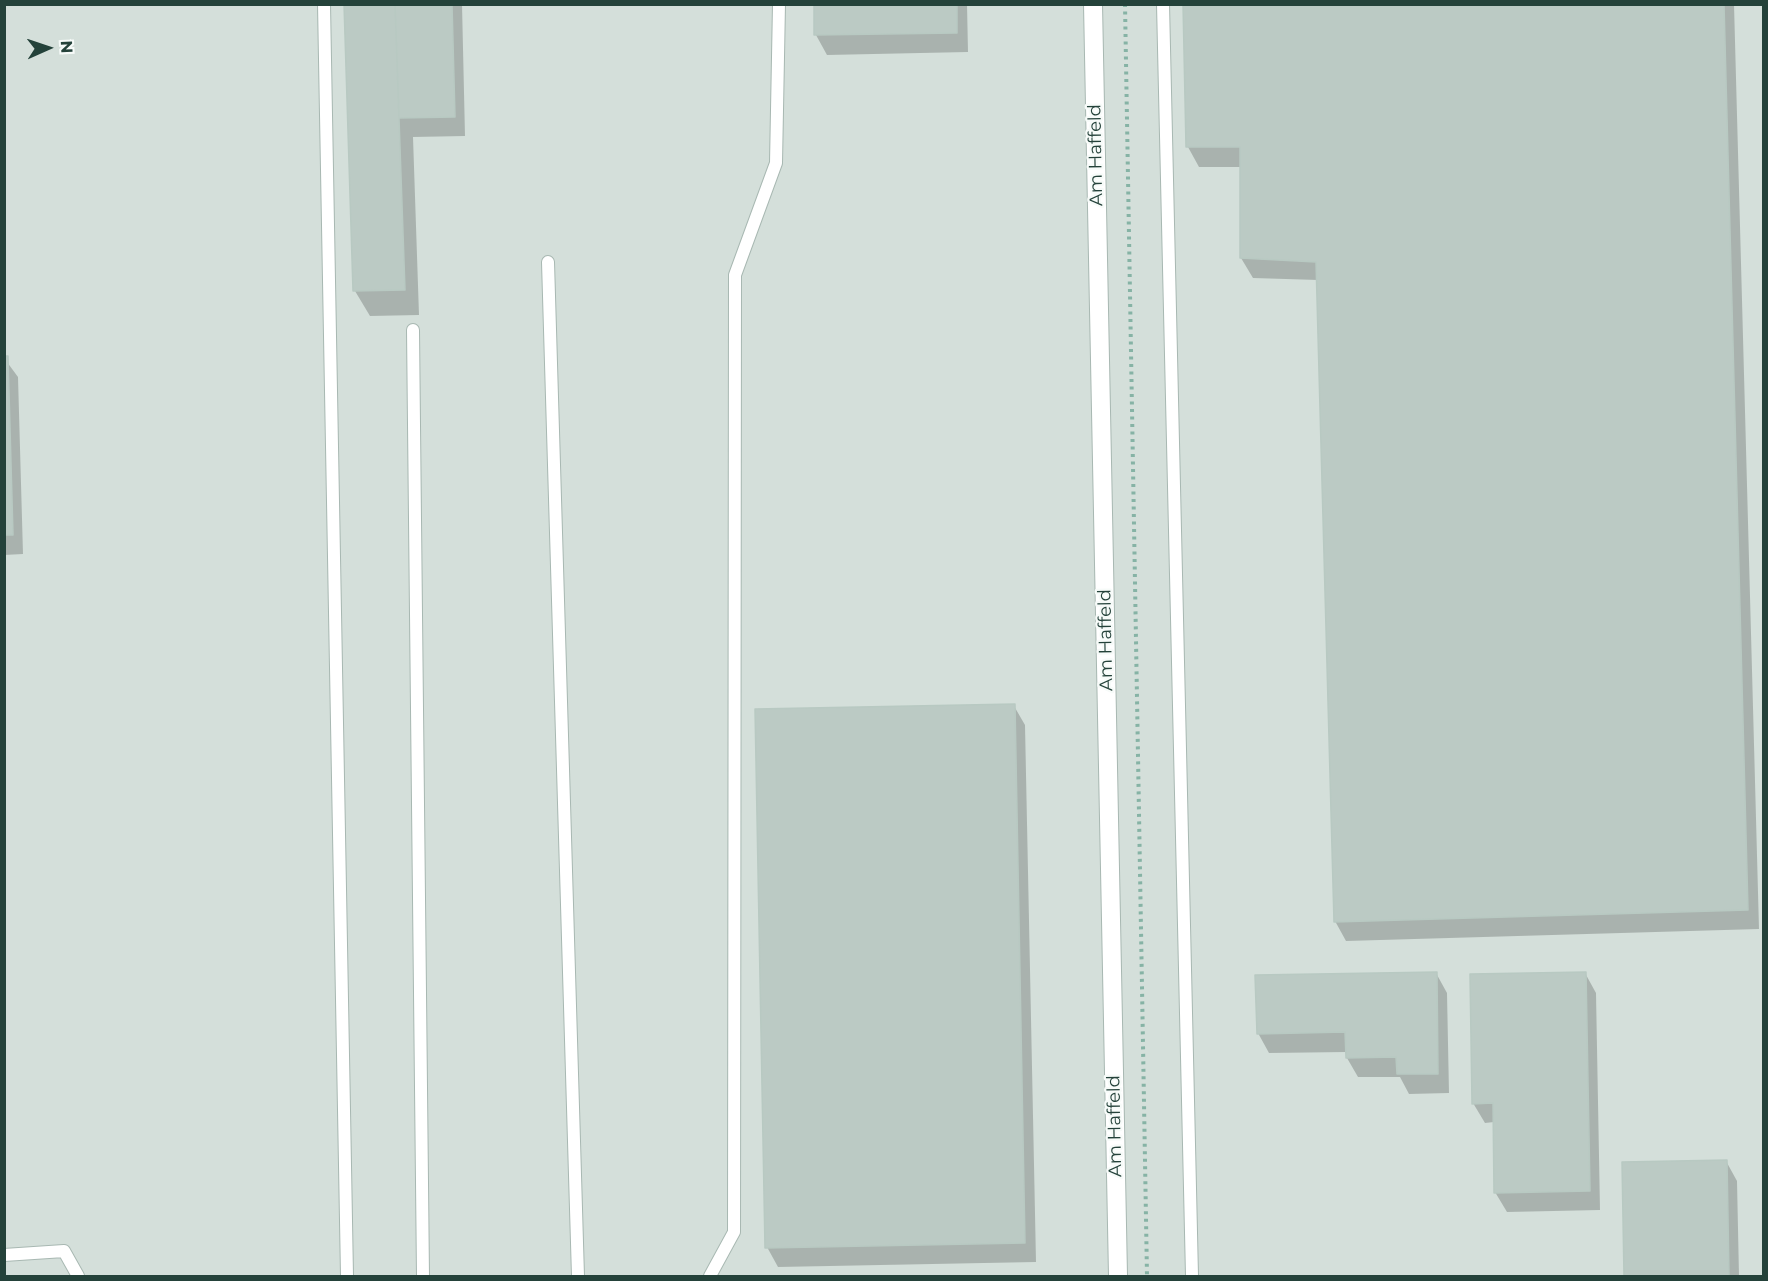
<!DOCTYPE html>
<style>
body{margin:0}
#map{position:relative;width:1768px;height:1281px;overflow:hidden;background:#e6efeb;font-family:Montserrat,sans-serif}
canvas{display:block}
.frame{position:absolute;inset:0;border:6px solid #24423a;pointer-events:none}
.north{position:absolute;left:18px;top:18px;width:60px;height:60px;-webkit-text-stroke:4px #f7fbf9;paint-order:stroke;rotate:87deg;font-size:16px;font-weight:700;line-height:24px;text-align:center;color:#24423a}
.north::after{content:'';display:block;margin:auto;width:21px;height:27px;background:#24423a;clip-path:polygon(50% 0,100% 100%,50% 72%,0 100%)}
</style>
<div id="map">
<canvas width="1768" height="1281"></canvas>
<div class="frame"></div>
<div class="north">N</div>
</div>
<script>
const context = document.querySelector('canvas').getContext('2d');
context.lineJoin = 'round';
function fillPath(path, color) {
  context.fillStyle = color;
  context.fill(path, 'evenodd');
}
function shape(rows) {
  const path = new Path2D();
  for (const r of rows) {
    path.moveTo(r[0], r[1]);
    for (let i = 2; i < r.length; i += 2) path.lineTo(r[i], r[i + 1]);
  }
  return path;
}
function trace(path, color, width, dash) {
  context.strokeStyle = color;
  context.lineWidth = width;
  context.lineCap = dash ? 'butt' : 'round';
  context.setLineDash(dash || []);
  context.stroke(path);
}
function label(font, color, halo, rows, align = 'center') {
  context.font = font + ' Montserrat,sans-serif';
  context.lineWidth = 4.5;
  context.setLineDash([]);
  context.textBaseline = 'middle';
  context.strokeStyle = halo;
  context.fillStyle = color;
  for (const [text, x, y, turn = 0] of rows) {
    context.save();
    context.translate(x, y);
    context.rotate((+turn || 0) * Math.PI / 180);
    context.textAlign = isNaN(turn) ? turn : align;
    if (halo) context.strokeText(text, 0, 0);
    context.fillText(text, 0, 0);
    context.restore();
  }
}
const built = shape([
 [5,5,1763,5,1763,1276,5,1276]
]);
const shadow = shape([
 [346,4,462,4,465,136,413,137,419,315,370,316,355,291],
 [815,4,967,4,968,52,827,55,816,35],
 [1184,4,1734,4,1759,929,1346,941,1335,921,1318,280,1253,278,1241,258,1241,167,1199,167,1188,147],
 [4,358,18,377,23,554,4,555],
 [1014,706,1025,725,1036,1262,778,1267,767,1247],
 [1436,973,1447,993,1449,1093,1409,1094,1400,1077,1358,1077,1347,1058,1347,1052,1269,1053,1258,1033],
 [1585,973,1596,993,1600,1210,1507,1212,1495,1192,1494,1122,1485,1123,1473,1103],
 [1726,1161,1737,1181,1739,1276,1625,1276,1623,1163]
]);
const building = shape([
 [344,4,395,4,405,290,353,291,344,4],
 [395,4,452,4,455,117,399,118,395,4],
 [814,4,957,4,957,33,814,35,814,4],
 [1183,4,1724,4,1748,910,1334,922,1316,262,1240,258,1240,147,1186,147,1183,4],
 [4,356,8,356,13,535,4,535,4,356],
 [1015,704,1025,1243,765,1248,755,709,1015,704],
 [1437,972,1438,1074,1397,1074,1396,1057,1346,1058,1345,1032,1257,1034,1255,975,1437,972],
 [1586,972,1590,1191,1494,1193,1493,1103,1472,1104,1470,974,1586,972],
 [1727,1160,1729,1276,1624,1276,1622,1162,1727,1160]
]);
const path = shape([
 [1125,4,1147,1276]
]);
const service = shape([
 [324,4,347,1276],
 [1163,4,1192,1276],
 [548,262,578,1276],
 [413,330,423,1276],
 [4,1255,64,1251,78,1276],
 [710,1276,734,1232,735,275,776,163,779,4]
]);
const minor = shape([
 [1093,4,1118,1276]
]);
const streetNames = [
 ["Am Haffeld",1096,155,-91],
 ["Am Haffeld",1106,640,-91],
 ["Am Haffeld",1115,1126,-91]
];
fillPath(built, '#d4dfda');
fillPath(shadow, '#0003');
fillPath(building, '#bbcac4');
trace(building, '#b8c9c2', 1.5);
trace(service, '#a8b8b2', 14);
trace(minor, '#a8b8b2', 20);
trace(path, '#86b3a5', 4, [3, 4.5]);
trace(service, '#fff', 12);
trace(minor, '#fff', 18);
label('18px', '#24423a', '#f7fbf9', streetNames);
</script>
